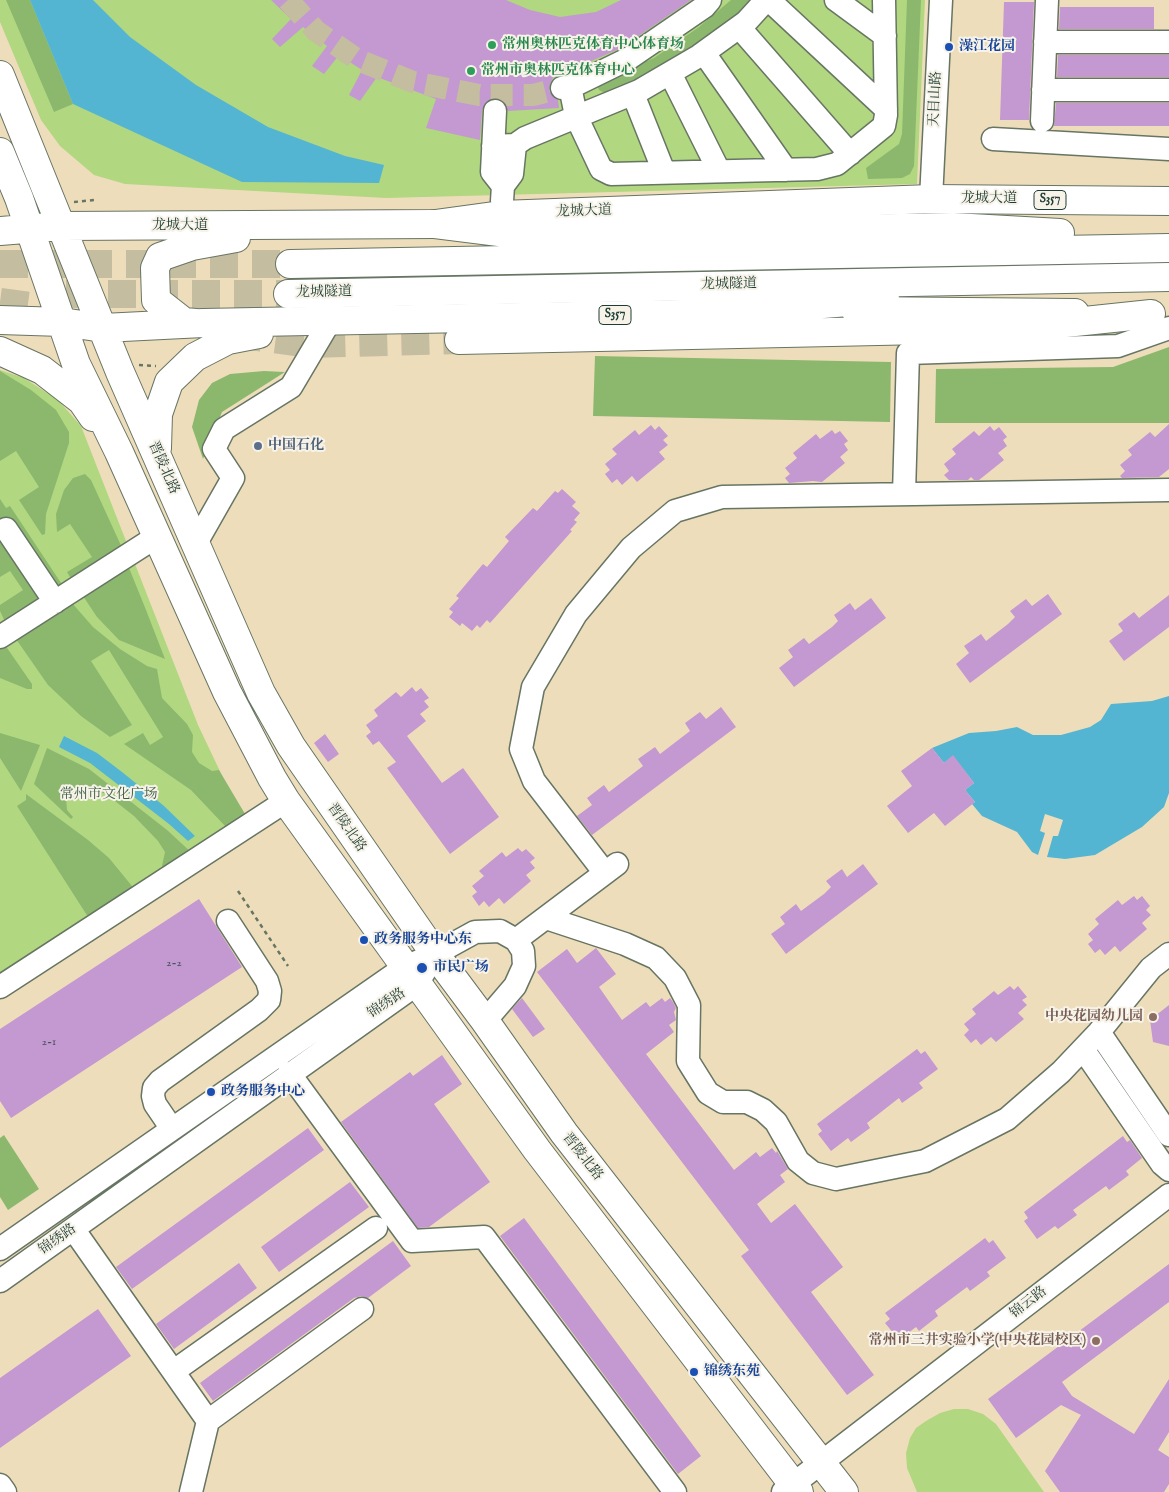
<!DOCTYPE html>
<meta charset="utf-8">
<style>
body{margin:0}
canvas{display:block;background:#edb}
</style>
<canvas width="1169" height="1492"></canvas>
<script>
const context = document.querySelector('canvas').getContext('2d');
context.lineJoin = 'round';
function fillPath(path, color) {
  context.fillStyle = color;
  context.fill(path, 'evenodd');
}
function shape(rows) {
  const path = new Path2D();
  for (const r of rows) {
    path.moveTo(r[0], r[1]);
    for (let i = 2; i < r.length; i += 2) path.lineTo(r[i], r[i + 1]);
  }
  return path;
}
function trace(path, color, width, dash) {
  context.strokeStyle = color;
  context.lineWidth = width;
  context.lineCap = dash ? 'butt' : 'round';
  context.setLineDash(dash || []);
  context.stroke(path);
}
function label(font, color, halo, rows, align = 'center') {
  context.font = font + ' "IM FELL English","Noto Serif SC",serif';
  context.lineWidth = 4;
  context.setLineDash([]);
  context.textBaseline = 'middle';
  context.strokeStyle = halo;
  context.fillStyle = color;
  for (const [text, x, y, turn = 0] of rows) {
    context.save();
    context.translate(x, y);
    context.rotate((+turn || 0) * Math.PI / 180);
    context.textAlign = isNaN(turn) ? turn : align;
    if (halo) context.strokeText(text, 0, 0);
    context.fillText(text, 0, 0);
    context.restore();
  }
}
const green = shape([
 [0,0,925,0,917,184,386,198,125,184,94,175,60,146,41,120,0,22],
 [0,370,24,378,58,400,81,426,198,725,227,786,256,831,0,996],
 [954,1409,968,1409,983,1414,996,1424,1044,1492,917,1492,907,1468,906,1453,910,1438,916,1428,926,1421,940,1413]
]);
const forest = shape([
 [6,0,30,0,73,104,54,112],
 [731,0,758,0,726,29,642,79,605,93,599,90,597,85,603,80,654,58,699,27],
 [907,0,921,0,914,166,910,174,902,178,868,179,866,168,899,144,902,134],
 [1169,347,1169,423,935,423,936,369,1113,367],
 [595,356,891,362,890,422,593,416],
 [0,371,31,390,56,410,69,432,69,443,46,514,45,534,42,535,19,500,39,487,16,451,0,461],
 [264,371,285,372,222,412,203,459,192,427,199,400,212,383,230,374],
 [85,474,91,480,124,552,74,584,67,572,92,557,70,524,57,532,56,514,64,490,73,478],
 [0,499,6,508,10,506,65,589,60,593,0,532],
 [0,536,45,601,7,626,0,611,0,605,23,590,10,571,0,577],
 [129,568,146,610,165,659,119,640,97,617,83,596],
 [72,603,93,627,120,649,147,666,157,669,162,698,187,724,193,735,192,752,199,763,212,771,219,770,245,814,226,827,191,790,124,744,143,733,150,745,163,737,109,650,91,661,132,725,110,737,81,716,48,685,16,639],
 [5,645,32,684,32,689,27,689,0,678,0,648],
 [0,733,40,745,21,791,0,758],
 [47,748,89,769,167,830,193,854,166,871,162,866,165,852,158,841,134,816,106,794,85,786,73,789,66,798,67,810,73,817,71,819,34,784],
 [26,794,88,840,109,858,136,891,90,920,17,806,26,800],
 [4,1135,39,1189,8,1210,0,1197,0,1138]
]);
const water = shape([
 [30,0,93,0,130,37,196,85,268,127,345,156,384,165,379,183,242,182,73,104],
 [1169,696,1169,793,1164,807,1142,827,1095,855,1065,859,1047,857,1053,836,1058,836,1063,820,1045,814,1040,831,1045,833,1038,855,1032,852,1017,832,982,816,972,804,975,802,965,790,974,783,953,756,944,763,932,748,969,733,996,731,1017,727,1033,735,1061,735,1090,727,1101,720,1111,704,1152,701],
 [64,736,97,753,122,772,164,806,195,836,188,841,169,824,90,763,59,747]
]);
const building = shape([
 [271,0,506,0,530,10,560,17,596,12,621,0,691,0,621,48,553,78,550,84,549,91,558,100,559,108,508,111,502,100,495,98,489,100,482,110,480,140,426,128,436,99,377,77,360,101,349,95,362,70,339,55,324,74,312,66,327,46,303,27,280,47,272,39,291,19],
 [1004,2,1034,2,1029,120,1000,120],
 [1060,7,1154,7,1154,29,1059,29],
 [1058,55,1169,55,1169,77,1057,77],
 [1056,103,1169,103,1169,126,1054,126],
 [1169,424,1169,469,1159,477,1122,478,1120,476,1125,471,1120,465,1132,455,1128,450,1150,432,1155,437],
 [651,425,655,430,659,426,668,436,663,440,668,445,659,452,665,459,637,482,632,476,622,485,617,479,612,483,605,474,610,470,605,464,617,454,612,449,635,430,639,435],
 [990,426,994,431,999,427,1007,437,1003,440,1007,446,998,453,1004,460,979,480,974,480,971,477,968,480,949,480,944,475,949,471,944,464,956,454,952,449,974,431,979,436],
 [832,430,835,434,840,431,848,441,844,444,848,450,840,457,845,463,822,482,813,481,789,483,785,478,790,474,785,468,797,458,793,453,816,434,820,439],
 [562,489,576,502,572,506,580,513,574,520,577,522,570,530,572,531,490,623,487,620,480,628,477,625,472,631,462,623,460,626,449,617,453,612,449,609,459,598,456,596,483,564,487,567,509,541,505,537,533,508,537,511,555,491,558,493],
 [1048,594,1062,614,970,683,956,664,969,653,964,646,981,634,986,641,1008,624,1015,617,1010,611,1026,599,1032,606],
 [1169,595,1169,627,1124,661,1109,641,1123,631,1118,624,1134,612,1139,618],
 [871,598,886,618,794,687,779,668,793,657,788,650,804,638,809,644,832,627,838,621,834,615,850,603,855,610],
 [412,687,416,692,421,688,429,698,424,701,429,707,420,714,426,721,407,736,442,783,463,768,499,817,450,854,387,768,396,762,379,741,373,745,366,736,371,732,366,725,378,716,374,710,396,692,401,697],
 [721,707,736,727,592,835,577,816,592,805,587,798,604,785,609,792,643,766,638,759,655,747,660,754,690,731,685,723,700,712,706,719],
 [325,734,339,754,328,762,314,743],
 [932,748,944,763,953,755,974,783,965,790,975,802,945,826,934,813,908,833,887,806,912,786,901,771],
 [518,848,522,852,526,849,535,858,530,862,535,868,526,875,531,881,504,904,499,898,489,907,484,901,479,906,472,896,477,892,472,886,484,876,479,871,502,852,506,857],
 [863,864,878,884,786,954,771,934,785,924,780,917,796,904,801,911,824,894,831,887,826,881,842,869,847,877],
 [1134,896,1137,900,1142,896,1150,906,1146,910,1151,915,1142,923,1147,929,1120,952,1115,946,1105,955,1100,949,1095,953,1088,944,1093,940,1088,934,1099,924,1095,919,1118,900,1122,905],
 [199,899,242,967,11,1118,0,1101,0,1029],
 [596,948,616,974,599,987,622,1020,646,1002,650,1007,662,998,665,1002,670,998,673,1002,676,1008,674,1012,676,1020,669,1025,674,1032,646,1054,734,1170,756,1152,760,1157,772,1148,776,1153,777,1151,788,1169,780,1175,785,1182,757,1204,771,1223,795,1204,843,1267,811,1292,874,1375,847,1395,741,1256,749,1250,537,972,567,949,577,963],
 [1010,986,1014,990,1018,986,1027,997,1022,1000,1027,1005,1018,1013,1024,1019,996,1042,991,1037,981,1045,976,1039,971,1043,964,1035,969,1030,964,1024,976,1014,972,1009,994,991,998,995],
 [522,998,545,1029,533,1037,512,1009],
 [1169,1005,1169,1046,1153,1042,1150,1020],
 [917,1049,921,1054,925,1051,938,1069,919,1083,923,1088,902,1103,899,1098,867,1123,870,1128,851,1142,848,1138,831,1151,818,1134,822,1131,817,1124],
 [442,1055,462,1084,434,1104,490,1182,429,1227,418,1228,341,1122,410,1072,413,1076],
 [308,1128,324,1150,132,1289,116,1267],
 [1123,1136,1127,1142,1130,1140,1142,1158,1126,1171,1129,1175,1109,1190,1106,1186,1073,1210,1077,1215,1058,1229,1055,1226,1037,1239,1024,1221,1028,1218,1024,1212],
 [350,1182,369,1207,279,1272,261,1247],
 [524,1218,701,1456,678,1474,500,1236],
 [985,1238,989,1243,993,1240,1006,1258,987,1272,990,1276,970,1291,967,1287,935,1311,938,1316,919,1331,916,1327,899,1340,885,1323,890,1319,885,1313],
 [393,1241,411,1266,368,1298,361,1296,354,1298,213,1401,200,1383],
 [239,1263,257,1288,174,1349,156,1324],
 [1169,1264,1169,1302,1062,1382,1072,1396,1134,1434,1169,1379,1169,1432,1158,1450,1169,1457,1169,1484,1164,1492,1060,1492,1045,1471,1081,1415,1061,1405,1016,1438,988,1399],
 [98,1309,131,1356,0,1448,0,1378]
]);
const minorTunnel = shape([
 [288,0,316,31,358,60,413,82,479,95,533,95,562,88]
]);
const highwayTunnel = shape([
 [0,264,290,264],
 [66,294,288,294],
 [0,302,75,312],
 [234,334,310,344,459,340]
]);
const path = shape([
 [74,202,95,200],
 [139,365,156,366],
 [238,891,288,966]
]);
const minor = shape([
 [769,0,886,109],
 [836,0,885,36],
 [739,27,850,154],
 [1045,42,1169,42],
 [704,53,786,170],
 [670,73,719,171],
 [570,86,576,116,601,169,611,174,817,169,837,164,884,126,886,115,884,0],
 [562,88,577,84,628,59,704,7,710,0],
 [1043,90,1169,90],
 [633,94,664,172],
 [495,111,492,172,503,186],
 [1042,121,1047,0],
 [993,139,1169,149],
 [493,146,515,145,525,138,639,91,699,56,746,22,766,0],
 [931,199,941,0],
 [502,201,503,186,512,174,515,145],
 [904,494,908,353,1118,346,1169,328],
 [6,529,55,602],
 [196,543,233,478,214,449,224,429,291,387,330,321],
 [0,637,156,537],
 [605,873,534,781,521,749,533,687,576,614,631,548,675,511,722,497,1169,490],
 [546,918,625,944,656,958,675,978,689,1005,688,1061,708,1093,723,1102,747,1102,763,1110,776,1122,798,1161,813,1173,836,1179,925,1161,1007,1119,1061,1072,1099,1032,1151,968,1169,954],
 [516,940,617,864],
 [0,987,286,801],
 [1099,1032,1169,1135],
 [1083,1049,1162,1164,1169,1170],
 [289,1073,412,1241,484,1237,675,1492],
 [172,1129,155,1104,153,1096,154,1088,160,1081,259,1010,269,1000,270,991,267,981,228,921],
 [74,1230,208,1421,191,1492],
 [0,1249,405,967,435,954,475,932,500,931,516,940,523,951,524,966,515,986,485,1021],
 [0,1281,417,984,426,969],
 [174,1371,376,1228],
 [208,1421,362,1309],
 [0,1485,5,1492],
 [783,1492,1169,1195]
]);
const major = shape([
 [0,75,120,372,261,693,291,746,435,954,485,1021,564,1133,844,1492],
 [0,152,19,198,76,364,119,452,227,692,272,778,286,801,537,1150,799,1492],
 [0,231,62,226,435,224,501,215,931,199,1169,201],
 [856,311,1075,313],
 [0,320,62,322,103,328,203,323,735,313],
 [196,323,184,322,156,300,155,268,160,257,192,246,236,238],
 [0,351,42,370,82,401,93,417],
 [157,448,158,414,169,382,195,357,228,340,259,334]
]);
const highway = shape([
 [435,224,523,235,953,227,1060,233],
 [290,264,1169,248],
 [288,294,1169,277],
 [712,313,885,299],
 [459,340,1018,328,1151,314]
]);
const markers = [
 [492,45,5,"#2e9e5b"],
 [949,47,5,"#1a4fb4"],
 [471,71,5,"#2e9e5b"],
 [258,446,5,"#5c6f8a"],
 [364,940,5,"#1a4fb4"],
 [422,968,6,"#1a4fb4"],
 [1153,1017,5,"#8d6e63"],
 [211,1092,5,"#1a4fb4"],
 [1096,1341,5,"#8d6e63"],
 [694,1372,5,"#1a4fb4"]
];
const numberNames = [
 ["2-2",174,964],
 ["2-1",49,1043]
];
const shields = [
 [1050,200,32],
 [615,315,32]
];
const shieldNames = [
 ["S357",1050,200],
 ["S357",615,315]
];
const leisureNames = [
 ["常州奥林匹克体育中心体育场",502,45],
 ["常州市奥林匹克体育中心",481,71]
];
const transitNames = [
 ["澡江花园",959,47],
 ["政务服务中心东",374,940],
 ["市民广场",433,968],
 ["政务服务中心",221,1092],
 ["锦绣东苑",704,1372]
];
const streetNames = [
 ["天目山路",936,99,-87],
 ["龙城大道",989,199],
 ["龙城大道",584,212,-2],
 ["龙城大道",180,226],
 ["龙城隧道",729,285,-1],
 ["龙城隧道",324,293,-1],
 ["晋陵北路",163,468,66],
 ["晋陵北路",346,828,55],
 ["锦绣路",387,1004,-34],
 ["晋陵北路",582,1157,52],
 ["锦绣路",58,1240,-35],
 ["锦云路",1029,1303,-38]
];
const serviceNames = [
 ["中国石化",268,446]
];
const parkNames = [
 ["常州市文化广场",109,795]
];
const educationNames = [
 ["中央花园幼儿园",1143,1017],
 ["常州市三井实验小学(中央花园校区)",1086,1341]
];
fillPath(green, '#b1d780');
fillPath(forest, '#8cb86e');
fillPath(water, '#54b5d2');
fillPath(building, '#c498d1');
trace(minorTunnel, '#c5bda0', 22, [22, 11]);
trace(highwayTunnel, '#c5bda0', 28, [28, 14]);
trace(minor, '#677563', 25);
trace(major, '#677563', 30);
trace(highway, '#677563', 30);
trace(path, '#677563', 2.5, [4, 4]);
trace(minor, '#fff', 22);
trace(major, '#fff', 28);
trace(highway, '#fff', 28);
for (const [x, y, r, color] of markers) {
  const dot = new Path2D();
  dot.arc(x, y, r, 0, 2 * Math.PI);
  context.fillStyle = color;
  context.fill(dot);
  trace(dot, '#f7f3e8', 2);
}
label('11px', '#48545b', null, numberNames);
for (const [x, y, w] of shields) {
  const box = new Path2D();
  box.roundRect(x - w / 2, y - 9.5, w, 19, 4);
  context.fillStyle = '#f7f3e8';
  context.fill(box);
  trace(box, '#1f3d34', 1);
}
label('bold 12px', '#1f3d34', null, shieldNames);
label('bold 14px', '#27864d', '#f7f3e8', leisureNames, 'left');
label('bold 14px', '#164399', '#f7f3e8', transitNames, 'left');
label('14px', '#1f3d34', '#f7f3e8', streetNames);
label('bold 14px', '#4e5e75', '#f7f3e8', serviceNames, 'left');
label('14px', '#3c5c43', '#f7f3e8', parkNames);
label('bold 14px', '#785e54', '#f7f3e8', educationNames, 'right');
</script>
